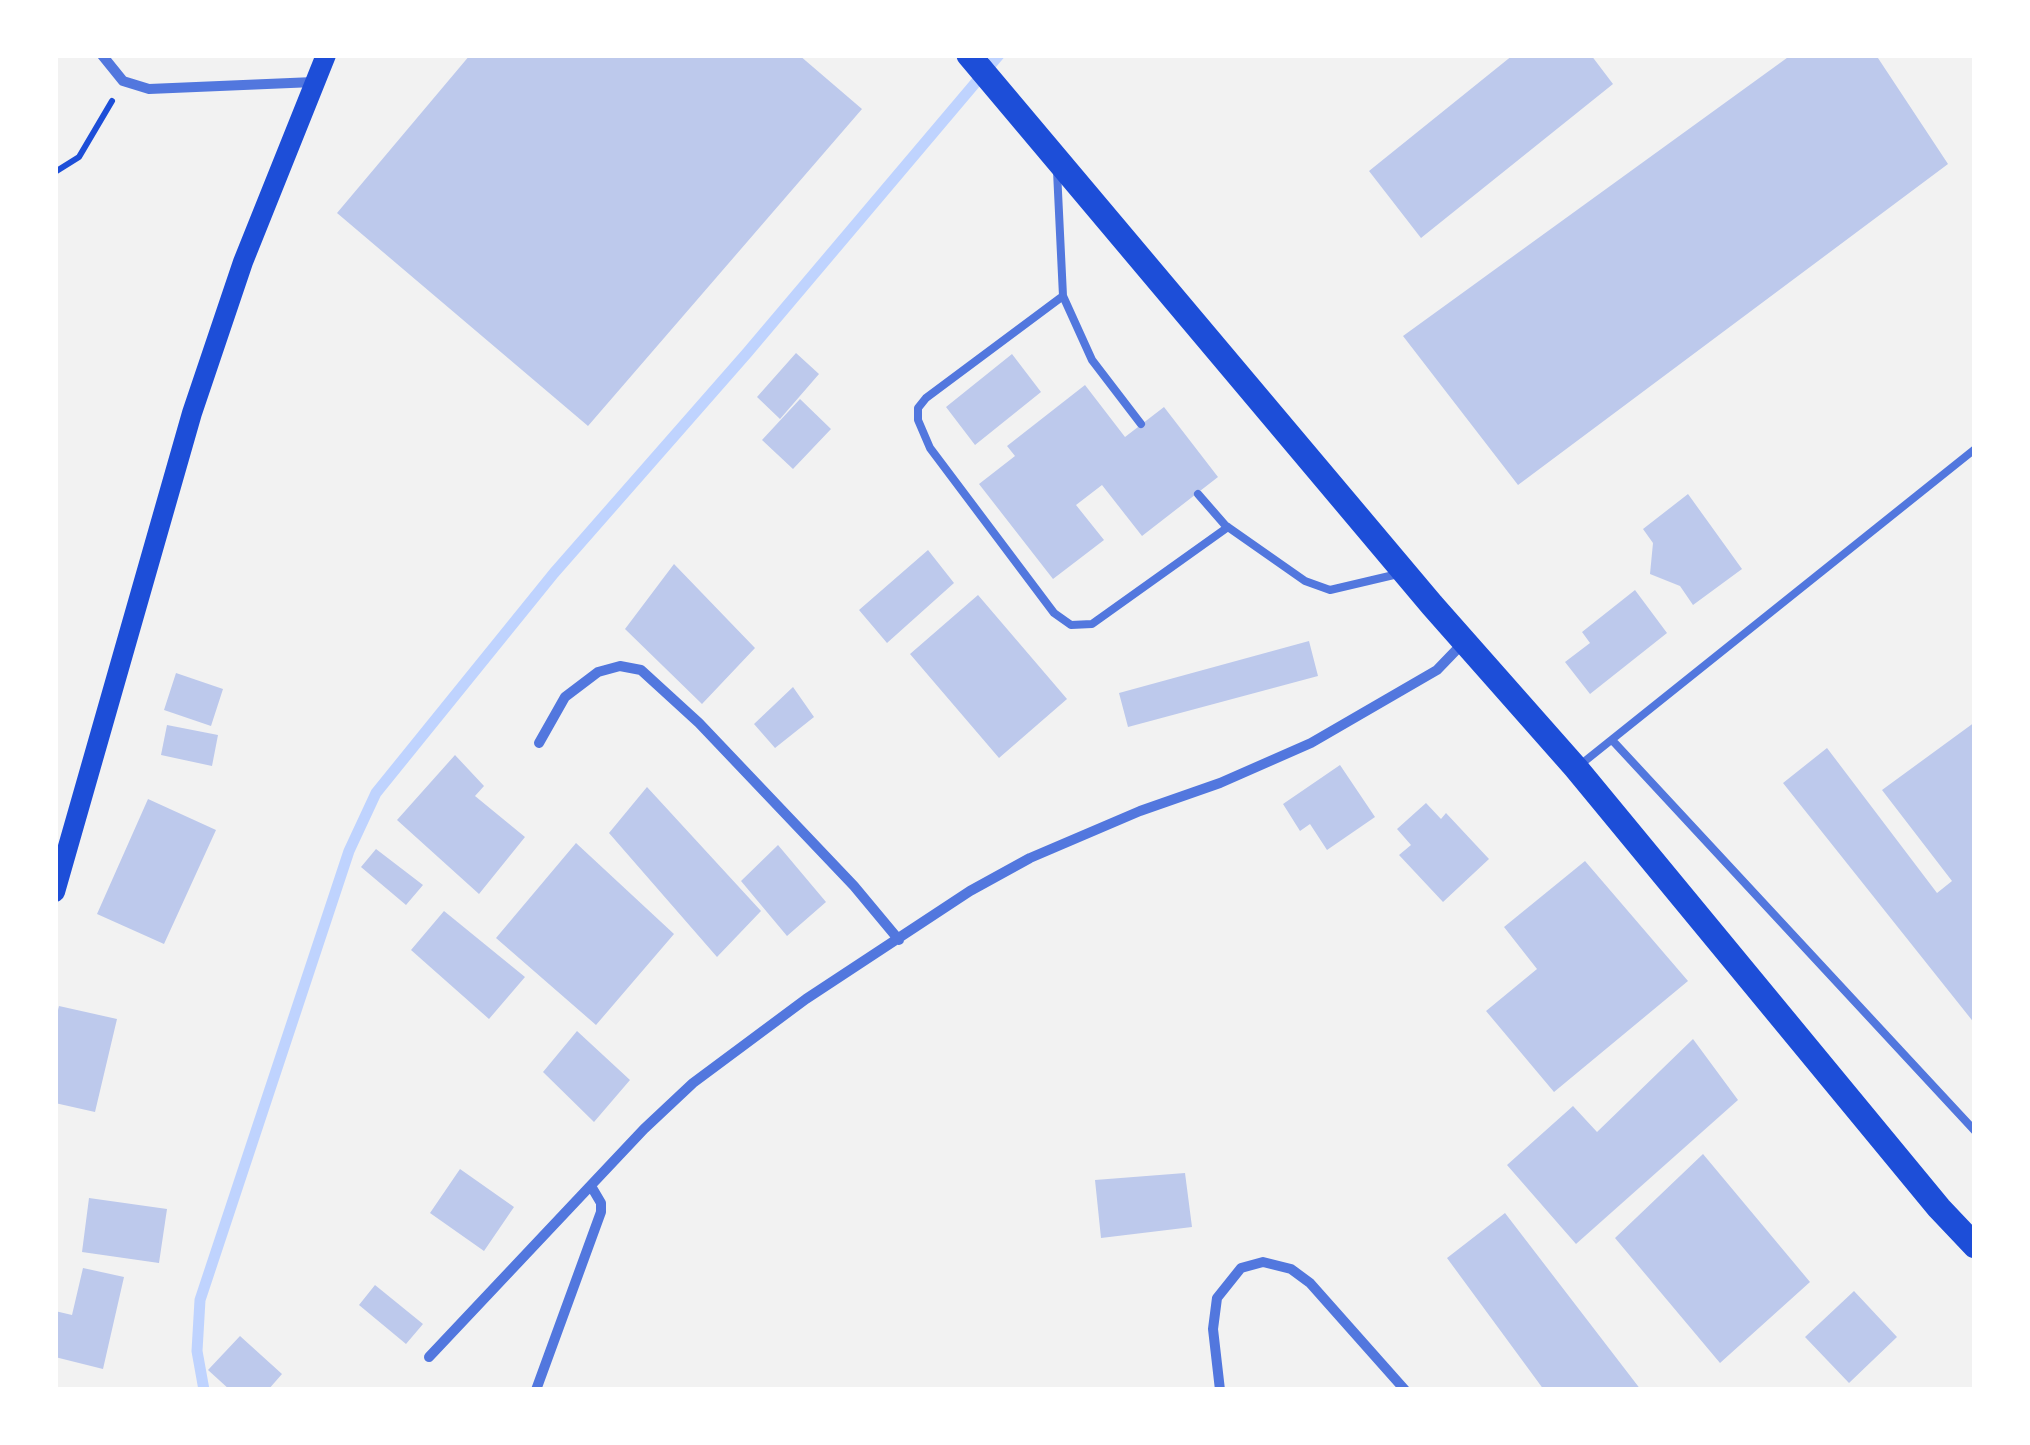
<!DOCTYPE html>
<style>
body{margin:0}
#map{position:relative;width:2030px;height:1445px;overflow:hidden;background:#f2f2f2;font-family:Manrope,sans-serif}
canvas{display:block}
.frame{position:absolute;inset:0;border:58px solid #fff;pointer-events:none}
</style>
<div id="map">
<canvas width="2030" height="1445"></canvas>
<div class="frame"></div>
</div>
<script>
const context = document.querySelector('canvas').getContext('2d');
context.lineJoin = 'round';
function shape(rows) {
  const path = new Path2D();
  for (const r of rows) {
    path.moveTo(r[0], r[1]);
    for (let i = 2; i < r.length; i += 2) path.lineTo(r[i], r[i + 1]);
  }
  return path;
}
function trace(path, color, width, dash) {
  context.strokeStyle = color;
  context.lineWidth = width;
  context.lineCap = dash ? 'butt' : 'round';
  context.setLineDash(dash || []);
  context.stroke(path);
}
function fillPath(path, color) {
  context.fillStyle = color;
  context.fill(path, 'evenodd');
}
const stream = shape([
 [204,1390,197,1351,200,1300,349,851,376,793,554,573,747,353,999,55]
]);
const building = shape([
 [470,55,799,55,862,109,588,426,337,213],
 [1513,55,1591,55,1613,84,1421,238,1369,171],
 [1791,55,1876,55,1948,164,1518,485,1403,336],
 [796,353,819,374,780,419,757,397],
 [1012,354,1041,392,975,445,946,407],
 [1085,385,1125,437,1164,407,1218,477,1142,536,1102,485,1076,505,1104,540,1053,579,979,484,1015,456,1007,446],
 [800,399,831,429,793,469,762,440],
 [1688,494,1742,569,1693,605,1680,586,1650,574,1653,543,1643,529],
 [928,550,954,583,887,643,859,610],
 [674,564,755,648,702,704,625,629],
 [1635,590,1667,633,1590,694,1565,662,1590,643,1582,632],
 [978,595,1067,699,999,758,910,654],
 [1309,641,1318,676,1128,727,1119,693],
 [176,673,223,689,211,726,164,710],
 [793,687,814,717,775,748,754,724],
 [1975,722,1975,1024,1783,783,1827,748,1937,893,1952,881,1882,790],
 [167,725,218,735,212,766,161,755],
 [455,755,484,786,475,796,525,837,479,894,397,820],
 [1340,765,1375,817,1327,850,1310,824,1300,831,1283,804],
 [647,787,761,911,717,957,609,833],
 [148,799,216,830,164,944,97,914],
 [1426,803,1441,819,1446,813,1489,859,1443,902,1399,855,1411,845,1397,829],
 [576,843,674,934,596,1025,496,938],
 [778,845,826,902,787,936,741,881],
 [376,849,423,885,406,905,361,867],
 [1585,861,1688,981,1554,1092,1486,1011,1537,969,1504,927],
 [444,911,525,977,489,1019,411,950],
 [59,1006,117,1019,95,1112,55,1103,55,1022],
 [577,1031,630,1080,594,1122,543,1072],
 [1693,1039,1738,1100,1576,1244,1507,1165,1573,1106,1597,1132],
 [1703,1154,1810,1282,1720,1363,1615,1238],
 [460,1169,514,1207,484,1251,430,1213],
 [1185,1173,1192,1227,1101,1238,1095,1180],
 [89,1198,167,1209,159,1263,82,1252],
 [1505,1213,1641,1390,1544,1390,1447,1258],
 [83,1268,124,1277,103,1369,55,1357,55,1311,72,1315],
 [375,1285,423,1324,406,1344,359,1305],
 [1854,1291,1897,1337,1849,1383,1805,1337],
 [240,1336,282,1374,268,1390,230,1390,208,1370]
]);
const path = shape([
 [55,172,79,157,112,101]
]);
const service = shape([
 [1057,171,1063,296,1092,360,1141,424],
 [1063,296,926,398,918,408,918,420,930,448,1054,613,1071,625,1092,624,1228,527],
 [1198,494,1225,525,1305,581,1330,590,1398,574],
 [1612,740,1975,1131],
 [1580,765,1975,449]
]);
const minor = shape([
 [102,55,123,81,149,89,314,82],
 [539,743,565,697,598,672,620,666,641,670,699,723,854,886,899,940],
 [429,1357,644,1129,693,1083,806,999,970,891,1030,858,1140,811,1220,783,1311,743,1437,670,1463,643],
 [536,1390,601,1212,601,1203,591,1186],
 [1220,1390,1213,1329,1217,1298,1241,1268,1263,1262,1291,1269,1310,1283,1405,1390]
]);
const secondary = shape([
 [55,892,192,413,243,262,326,55]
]);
const primary = shape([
 [969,55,1432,605,1576,768,1939,1208,1975,1246]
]);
trace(stream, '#bfd3fe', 11);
fillPath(building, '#bdc9ec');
trace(path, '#1d4ed8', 6);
trace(service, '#5277de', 8);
trace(minor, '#5277de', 10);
trace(secondary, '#1d4ed8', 20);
trace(primary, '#1d4ed8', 25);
</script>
